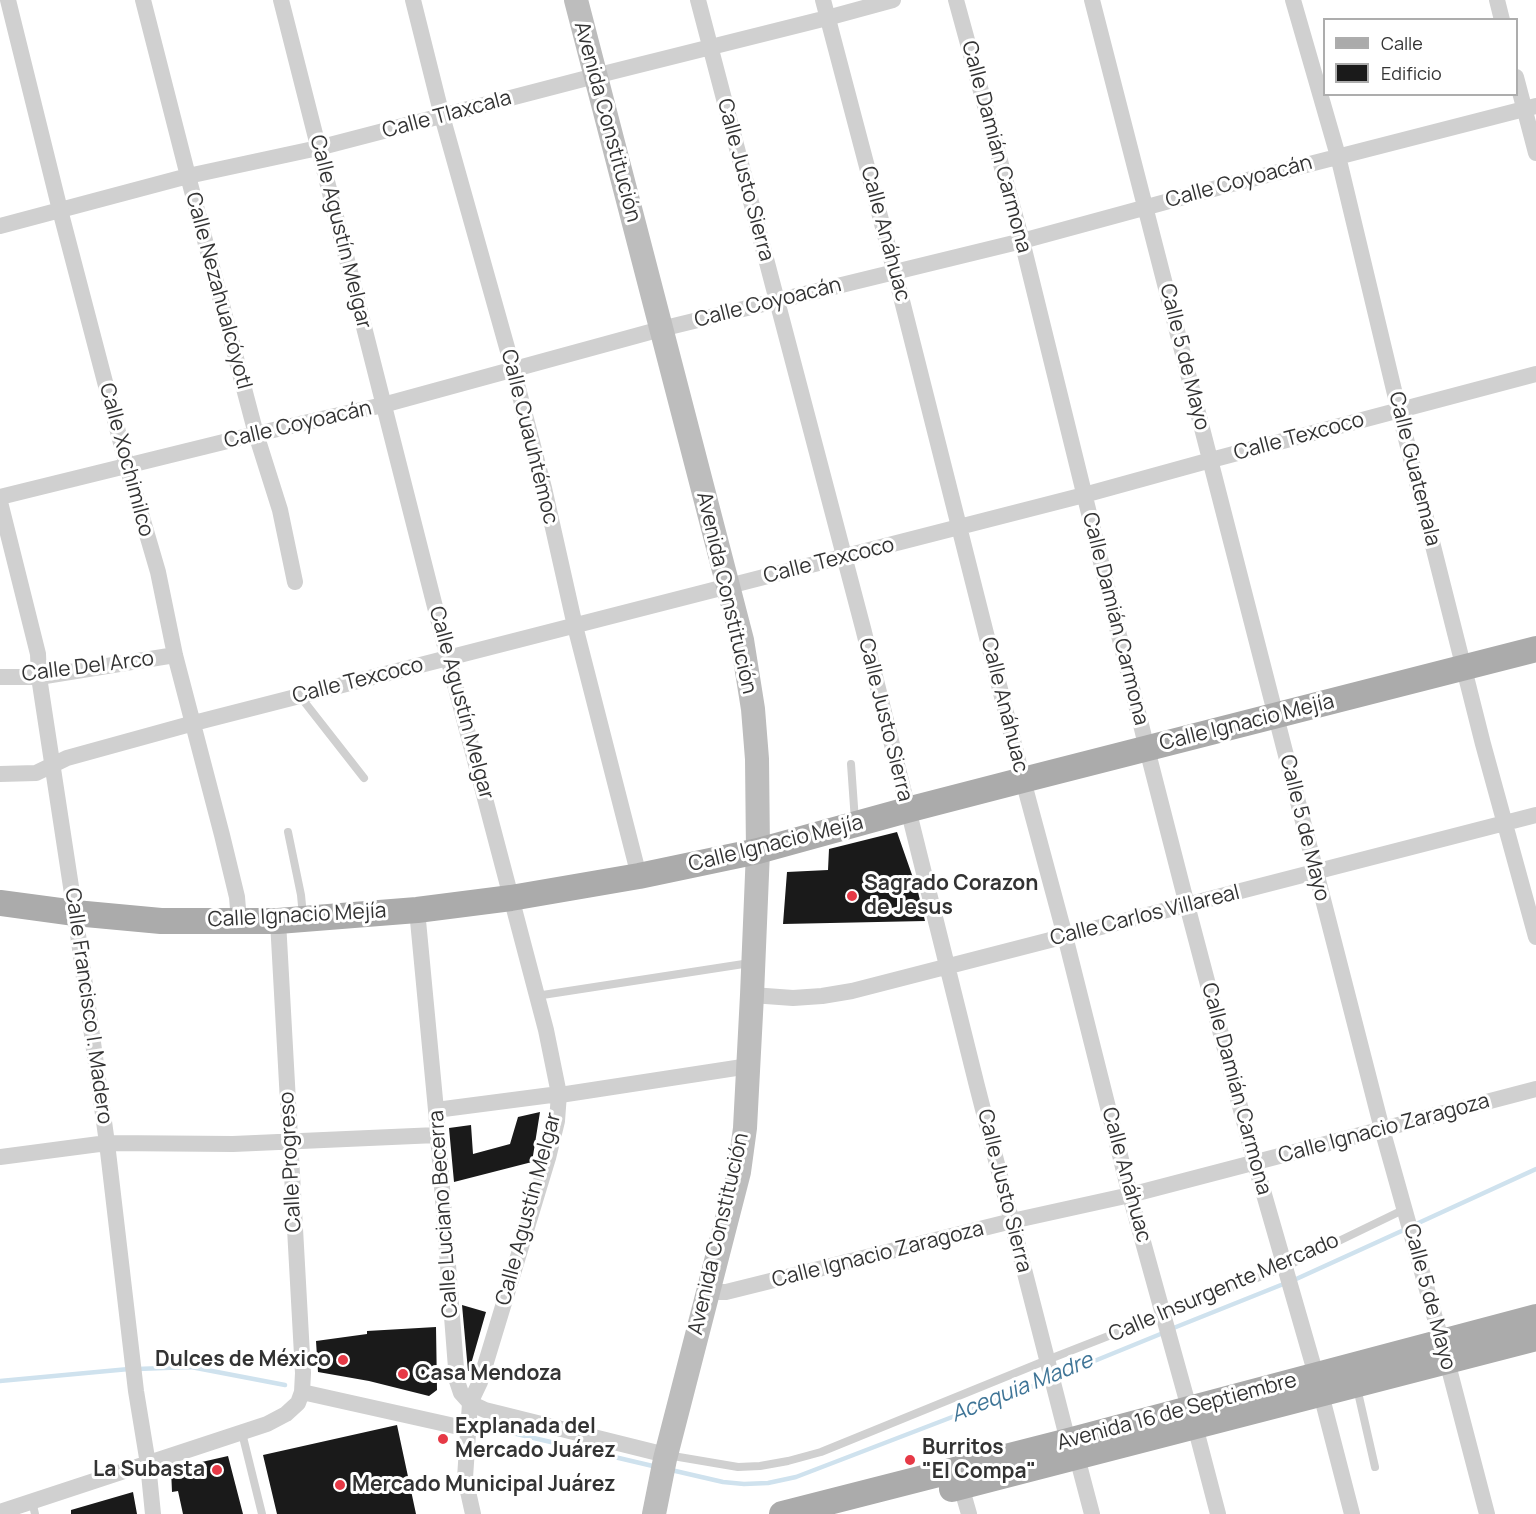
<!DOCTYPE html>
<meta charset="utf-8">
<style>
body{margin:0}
#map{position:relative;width:1536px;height:1514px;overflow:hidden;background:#fff;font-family:Manrope,sans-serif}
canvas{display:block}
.legend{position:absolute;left:1323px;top:18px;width:195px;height:78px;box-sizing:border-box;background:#fff;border:2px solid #adadad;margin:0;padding:8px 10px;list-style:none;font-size:18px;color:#333}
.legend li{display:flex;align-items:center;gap:12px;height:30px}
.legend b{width:30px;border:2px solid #adadad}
</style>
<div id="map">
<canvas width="1536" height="1514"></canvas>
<ul class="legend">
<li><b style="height:8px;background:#ababab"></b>Calle</li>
<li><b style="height:16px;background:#1a1a1a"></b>Edificio</li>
</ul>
</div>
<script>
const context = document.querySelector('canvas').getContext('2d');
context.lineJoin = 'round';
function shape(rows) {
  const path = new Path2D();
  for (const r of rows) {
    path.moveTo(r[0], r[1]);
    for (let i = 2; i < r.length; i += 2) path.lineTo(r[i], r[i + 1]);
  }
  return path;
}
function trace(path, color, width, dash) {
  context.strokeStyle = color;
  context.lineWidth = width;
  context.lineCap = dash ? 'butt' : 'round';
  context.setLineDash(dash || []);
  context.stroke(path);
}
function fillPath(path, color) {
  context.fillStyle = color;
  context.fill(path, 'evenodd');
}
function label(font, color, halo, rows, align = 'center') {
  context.font = font + ' Manrope,sans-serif';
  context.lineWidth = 6;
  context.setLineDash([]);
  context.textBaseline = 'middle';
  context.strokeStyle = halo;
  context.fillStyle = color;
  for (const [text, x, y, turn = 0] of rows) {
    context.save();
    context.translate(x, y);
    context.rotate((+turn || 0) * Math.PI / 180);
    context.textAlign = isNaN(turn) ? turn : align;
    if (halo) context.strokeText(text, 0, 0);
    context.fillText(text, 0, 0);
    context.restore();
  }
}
const stream = shape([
 [1414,1225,1536,1169],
 [1294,1280,1406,1229],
 [1171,1329,1286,1283],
 [137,1369,191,1367,285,1385],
 [0,1381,129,1369],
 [487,1427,657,1467],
 [671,1470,723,1482,744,1484,768,1483,796,1477,1033,1386,1163,1333]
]);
const building = shape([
 [897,832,918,892,925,921,783,924,787,872,828,870,829,849],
 [540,1112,532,1162,454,1182,449,1128,471,1125,473,1154,510,1144,518,1117],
 [462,1305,486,1312,469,1371,468,1371],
 [436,1327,437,1390,429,1396,369,1381,318,1372,316,1341,367,1334,367,1331],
 [397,1425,416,1514,277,1514,263,1455],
 [228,1456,243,1514,183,1514,178,1491,172,1492,171,1469],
 [133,1492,137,1514,71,1514,71,1510]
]);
const lane = shape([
 [299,695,364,778],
 [851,764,855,821],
 [288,832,301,895,303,916],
 [536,996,750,963],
 [1357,1388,1375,1467],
 [242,1433,262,1514],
 [667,1455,738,1467,760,1466,788,1461,821,1452,1047,1360,1285,1267,1405,1209],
 [32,1501,35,1514]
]);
const street = shape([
 [8,0,60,210,127,466,158,572,175,655,222,835,237,897,239,921],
 [143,0,188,176,256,434,280,510,295,582],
 [281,0,448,658,546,1030,559,1094,557,1121,548,1158,480,1382,470,1403,465,1478,473,1514],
 [413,0,442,116,513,369,544,488,575,626,639,876],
 [698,0,863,628,977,1086,1068,1441],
 [823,0,895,273,1023,780,1065,936,1130,1195,1189,1408],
 [956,0,1022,241,1147,749,1187,905,1255,1163,1316,1375],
 [1092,0,1382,1129,1447,1361,1487,1514],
 [1293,0,1338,156,1399,411,1483,744,1536,937],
 [1497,0,1502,20],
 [1516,77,1536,153],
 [0,226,188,176,318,148,595,76,827,18,893,0],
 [0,497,256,434,383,405,661,329,1022,241,1228,185,1536,106],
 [0,502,38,654,39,677,75,913,107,1143,136,1391,148,1464,153,1514],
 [0,677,39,677,175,655],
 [0,774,36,773,67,758,194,723,1084,495,1211,460,1536,374],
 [417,910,436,1110,457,1381,461,1393,470,1403,485,1410,666,1455],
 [752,995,793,998,822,996,852,991,1536,815],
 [436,1110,559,1094,560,1095,749,1066],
 [0,1157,107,1143,233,1144,437,1135],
 [707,1292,726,1292,1012,1221,1130,1195,1536,1089],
 [302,1392,468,1429],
 [1321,1394,1352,1514],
 [1195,1426,1218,1514],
 [1077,1457,1092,1514],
 [961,1486,969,1514],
 [0,1512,267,1424,286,1414,298,1403,302,1392,303,1373,278,921]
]);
const secondary = shape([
 [576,0,742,640,753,709,757,759,758,851,752,995,745,1128,739,1172,665,1459,654,1514]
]);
const primary = shape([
 [0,903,75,913,161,921,278,921,417,910,511,898,639,876,758,851,907,810,1023,780,1536,649],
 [952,1489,1536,1338],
 [782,1514,1068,1441,1536,1317]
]);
const markers = [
 [852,896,6,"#e63946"],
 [343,1360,6,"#e63946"],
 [403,1374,6,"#e63946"],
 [443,1439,6,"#e63946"],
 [910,1460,6,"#e63946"],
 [217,1470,6,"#e63946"],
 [340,1485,6,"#e63946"]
];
const streetNames = [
 ["Calle Tlaxcala",447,115,-15],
 ["Avenida Constitución",607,122,75],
 ["Calle Damián Carmona",996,147,75],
 ["Calle Justo Sierra",745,180,75],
 ["Calle Coyoacán",1239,182,-15],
 ["Calle Agustín Melgar",340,232,76],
 ["Calle Anáhuac",885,234,75],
 ["Calle Nezahualcóyotl",218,291,75],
 ["Calle Coyoacán",768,303,-14],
 ["Calle 5 de Mayo",1184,357,76],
 ["Calle Coyoacán",298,425,-13],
 ["Calle Cuauhtémoc",529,437,76],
 ["Calle Texcoco",1299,437,-15],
 ["Calle Xochimilco",126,460,75],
 ["Calle Guatemala",1414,469,76],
 ["Calle Texcoco",829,561,-14],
 ["Avenida Constitución",726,593,77],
 ["Calle Damián Carmona",1115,619,76],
 ["Calle Del Arco",88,667,-7],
 ["Calle Texcoco",358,681,-14],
 ["Calle Agustín Melgar",461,703,75],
 ["Calle Anáhuac",1004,705,76],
 ["Calle Justo Sierra",885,720,76],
 ["Calle Ignacio Mejía",1247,723,-14],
 ["Calle 5 de Mayo",1304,828,76],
 ["Calle Ignacio Mejía",776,844,-14],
 ["Calle Ignacio Mejía",297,916,-3],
 ["Calle Carlos Villareal",1145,916,-14],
 ["Calle Francisco I. Madero",88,1006,82],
 ["Calle Damián Carmona",1236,1089,75],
 ["Calle Ignacio Zaragoza",1384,1129,-15],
 ["Calle Progreso",291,1162,-93],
 ["Calle Anáhuac",1126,1175,75],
 ["Calle Justo Sierra",1004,1191,76],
 ["Calle Agustín Melgar",529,1209,-75],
 ["Calle Luciano Becerra",444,1214,-94],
 ["Avenida Constitución",719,1234,-77],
 ["Calle Ignacio Zaragoza",878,1255,-14],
 ["Calle Insurgente Mercado",1224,1288,-23],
 ["Calle 5 de Mayo",1429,1297,75],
 ["Avenida 16 de Septiembre",1177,1412,-15]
];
const poiNames = [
 ["Sagrado Corazon",864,884],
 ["de Jesus",864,908],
 ["Dulces de México",331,1360,"right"],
 ["Casa Mendoza",415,1374],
 ["Explanada del",455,1427],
 ["Mercado Juárez",455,1451],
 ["Burritos",922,1448],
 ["\"El Compa\"",922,1472],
 ["La Subasta",205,1470,"right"],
 ["Mercado Municipal Juárez",352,1485]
];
const waterNames = [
 ["Acequia Madre",1022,1388,-22]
];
trace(stream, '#cfe2ee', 4.5);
fillPath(building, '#1a1a1a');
trace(lane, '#d0d0d0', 8);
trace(street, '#d0d0d0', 16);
trace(secondary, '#bdbdbd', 24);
trace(primary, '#ababab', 26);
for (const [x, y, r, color] of markers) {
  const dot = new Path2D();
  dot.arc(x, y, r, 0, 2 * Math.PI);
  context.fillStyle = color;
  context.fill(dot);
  trace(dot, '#fff', 2);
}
label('21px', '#333', '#fff', streetNames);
label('bold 21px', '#333', '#fff', poiNames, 'left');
label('italic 22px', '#3f7597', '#fff', waterNames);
</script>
